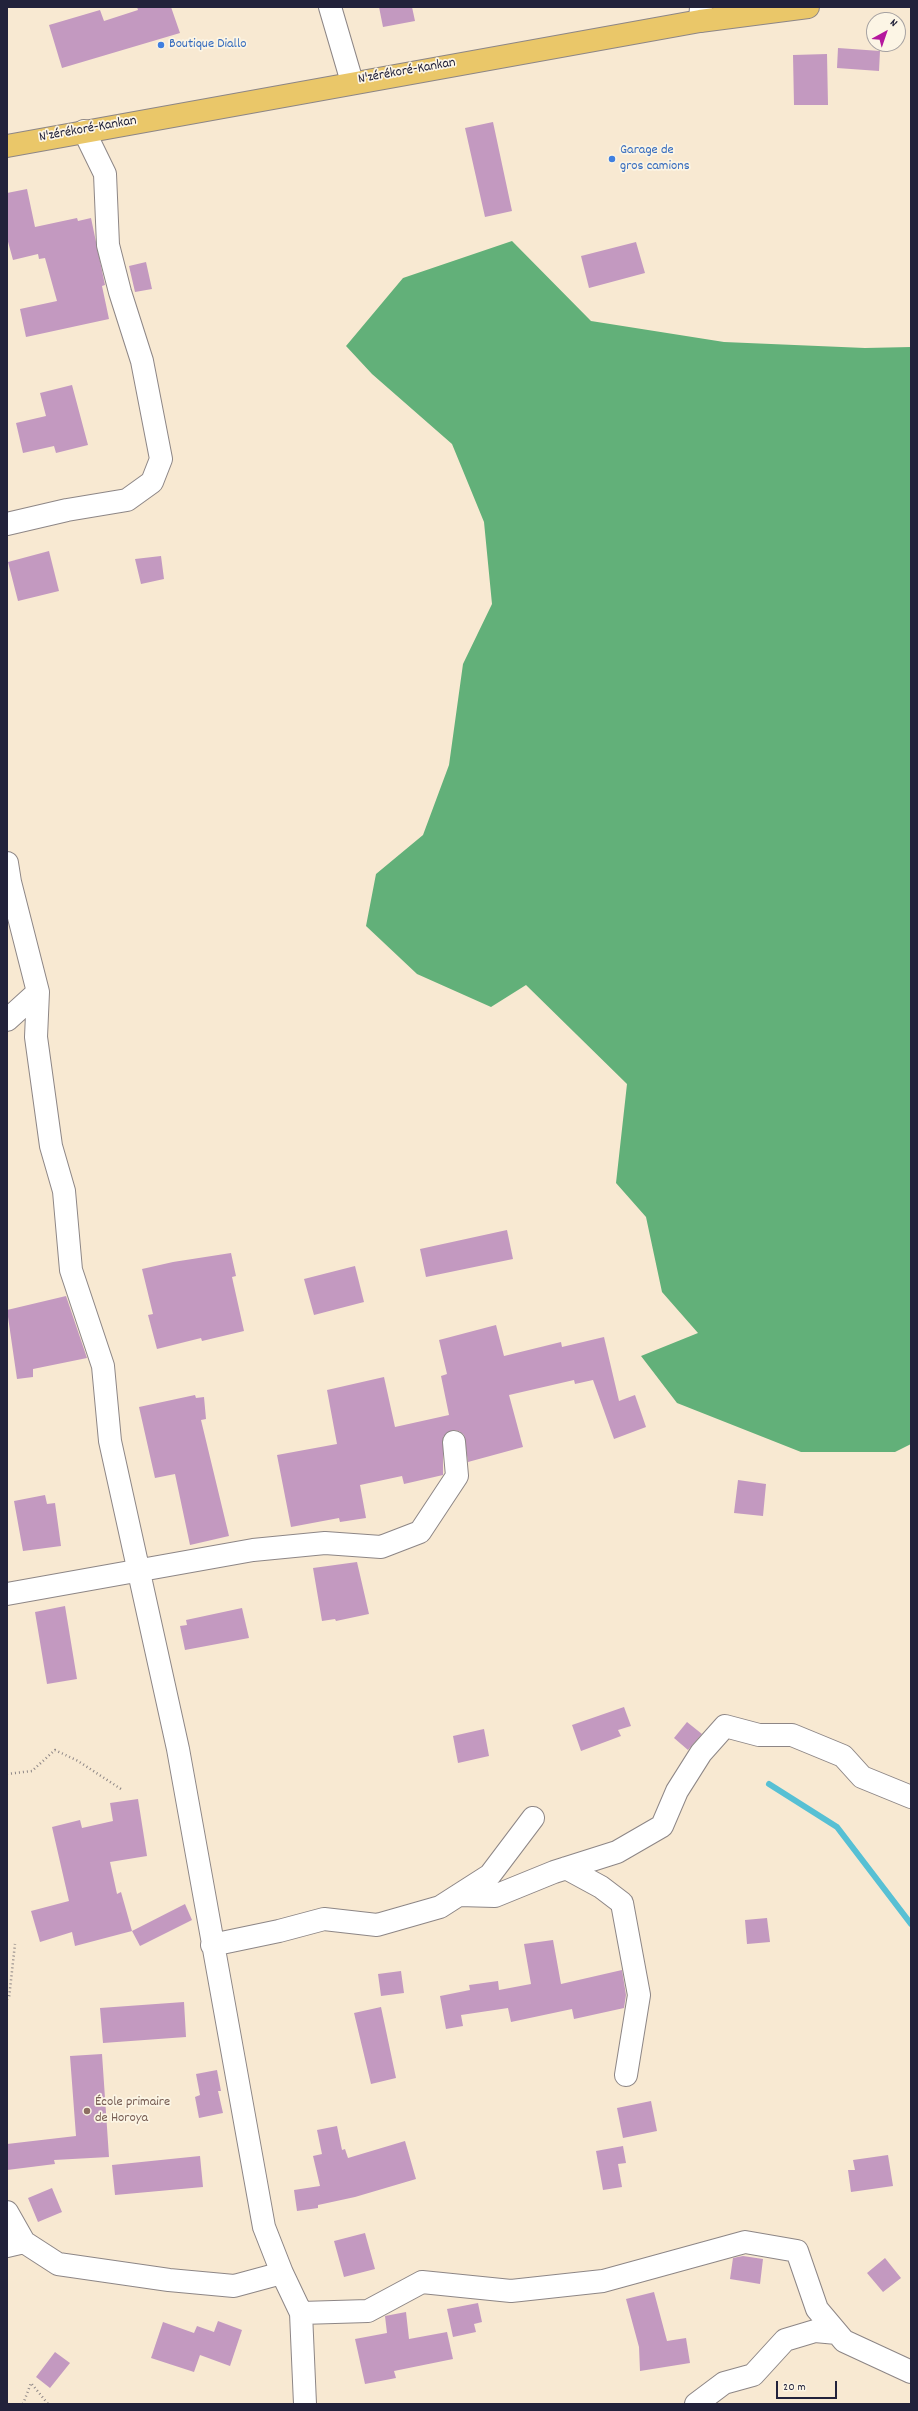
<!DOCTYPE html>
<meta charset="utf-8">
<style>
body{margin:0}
#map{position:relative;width:918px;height:2411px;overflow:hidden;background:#f8e9d2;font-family:Dekko,sans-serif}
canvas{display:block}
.frame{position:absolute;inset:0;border:8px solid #22223b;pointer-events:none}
.north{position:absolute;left:866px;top:12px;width:40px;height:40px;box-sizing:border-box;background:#fcf5e5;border:1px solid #a5a1a1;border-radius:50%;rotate:40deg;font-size:11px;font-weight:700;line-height:16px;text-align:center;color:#22223b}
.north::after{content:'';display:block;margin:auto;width:14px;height:18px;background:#b5179e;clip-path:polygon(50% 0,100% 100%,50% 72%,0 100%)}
.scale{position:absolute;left:776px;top:2381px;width:61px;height:18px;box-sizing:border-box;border:2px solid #22223b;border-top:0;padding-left:5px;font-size:12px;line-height:14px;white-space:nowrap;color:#22223b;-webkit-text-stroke:3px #fcf5e5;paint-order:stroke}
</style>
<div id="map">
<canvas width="918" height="2411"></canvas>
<div class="frame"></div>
<div class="north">N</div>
<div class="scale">20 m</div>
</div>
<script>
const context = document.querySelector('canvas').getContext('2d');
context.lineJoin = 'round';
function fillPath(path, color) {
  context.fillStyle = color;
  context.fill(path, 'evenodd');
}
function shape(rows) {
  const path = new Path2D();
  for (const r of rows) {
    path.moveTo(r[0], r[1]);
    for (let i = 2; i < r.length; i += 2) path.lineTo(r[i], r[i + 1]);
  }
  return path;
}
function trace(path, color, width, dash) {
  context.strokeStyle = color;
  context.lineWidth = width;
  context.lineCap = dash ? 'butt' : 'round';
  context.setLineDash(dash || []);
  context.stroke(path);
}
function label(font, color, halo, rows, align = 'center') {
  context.font = font + ' Dekko,sans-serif';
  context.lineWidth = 3.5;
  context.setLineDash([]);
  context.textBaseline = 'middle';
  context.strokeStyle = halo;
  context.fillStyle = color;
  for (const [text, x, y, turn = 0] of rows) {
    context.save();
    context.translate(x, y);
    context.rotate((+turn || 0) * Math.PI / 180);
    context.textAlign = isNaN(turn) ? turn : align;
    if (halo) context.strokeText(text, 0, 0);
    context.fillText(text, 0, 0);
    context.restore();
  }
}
const forest = shape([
 [512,241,591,321,724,342,865,348,911,347,911,1444,895,1452,801,1452,677,1403,641,1356,698,1333,662,1292,646,1217,616,1183,627,1084,526,985,491,1007,417,974,366,926,376,874,423,835,449,765,463,664,492,604,484,522,452,444,372,374,346,346,403,278]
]);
const stream = shape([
 [769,1784,837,1827,911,1924]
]);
const building = shape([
 [137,7,171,7,180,33,62,68,49,25,100,10,104,21,138,10],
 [379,7,412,7,415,21,383,27],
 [838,48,880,51,879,71,837,68],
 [827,54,828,105,794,105,793,55],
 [493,122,512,211,485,217,465,128],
 [27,189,35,227,77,218,78,221,91,218,105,285,102,286,109,319,26,337,20,309,57,301,45,258,39,259,38,254,13,260,7,238,7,193],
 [636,242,645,273,589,288,581,256],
 [146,262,152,289,135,292,129,266],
 [72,385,88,445,56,453,54,446,23,453,16,423,46,416,40,393],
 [49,551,59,591,18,601,8,562],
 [161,556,164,579,141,584,135,559],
 [507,1230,513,1259,426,1277,420,1249],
 [231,1253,236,1276,232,1277,244,1331,202,1341,201,1338,157,1349,148,1315,153,1314,142,1269,173,1262],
 [355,1266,364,1302,314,1315,304,1279],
 [66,1296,87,1358,33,1369,33,1377,17,1379,7,1310],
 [496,1325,504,1356,561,1342,562,1347,604,1337,619,1401,635,1395,646,1427,614,1439,593,1380,575,1384,574,1380,509,1395,523,1447,468,1462,464,1435,459,1431,453,1430,443,1437,443,1475,404,1484,402,1476,360,1485,366,1518,340,1522,339,1518,291,1527,277,1455,337,1444,327,1390,384,1377,395,1427,449,1415,441,1376,447,1374,439,1340],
 [195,1395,196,1398,204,1397,206,1419,201,1420,229,1536,190,1545,175,1474,155,1478,139,1407],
 [738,1480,766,1484,763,1516,734,1513],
 [45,1495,47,1504,55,1503,61,1546,23,1551,14,1501],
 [357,1562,369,1614,336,1621,335,1619,322,1621,313,1568],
 [65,1606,77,1679,47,1684,35,1612],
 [242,1608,249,1638,185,1650,180,1626,187,1625,186,1620],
 [624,1707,631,1726,618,1730,621,1736,581,1751,572,1725],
 [687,1722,702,1734,688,1750,674,1738],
 [484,1729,489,1756,458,1763,453,1736],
 [138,1799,147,1856,110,1862,117,1894,121,1892,132,1931,75,1946,72,1932,40,1942,31,1911,69,1901,52,1827,80,1820,82,1828,113,1821,110,1803],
 [185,1904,192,1920,140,1946,132,1931],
 [767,1918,770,1942,747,1944,745,1920],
 [553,1940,561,1984,622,1970,626,1995,624,2008,574,2019,572,2009,511,2022,508,2008,461,2015,463,2026,446,2029,440,1996,470,1990,469,1985,498,1981,499,1990,531,1984,524,1944],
 [401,1971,404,1993,381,1996,378,1974],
 [184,2002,186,2037,103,2043,100,2008],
 [381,2007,396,2078,371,2084,354,2013],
 [102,2054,109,2157,54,2160,55,2164,7,2170,7,2144,76,2136,70,2056],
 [217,2070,221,2091,218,2091,223,2113,199,2118,195,2097,200,2095,196,2074],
 [651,2101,657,2131,623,2138,617,2108],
 [337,2126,342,2150,345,2149,348,2158,405,2141,416,2179,355,2197,318,2205,318,2208,297,2211,294,2190,320,2186,313,2156,322,2154,317,2130],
 [623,2146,626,2163,618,2164,622,2187,603,2190,596,2151],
 [888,2155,893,2186,851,2192,848,2170,855,2170,853,2160],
 [200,2156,203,2187,115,2195,112,2165],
 [52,2188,62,2212,38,2222,28,2198],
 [365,2233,375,2269,344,2277,334,2241],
 [743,2256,763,2259,760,2284,730,2279,733,2258],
 [885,2258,901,2278,883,2292,867,2273],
 [654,2292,667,2341,686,2338,690,2363,640,2371,639,2347,626,2299],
 [478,2303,482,2322,474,2324,476,2332,453,2337,447,2309],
 [406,2312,409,2339,447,2332,453,2359,394,2371,396,2378,365,2384,355,2339,387,2333,385,2316],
 [218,2321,242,2330,230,2366,200,2355,194,2372,151,2358,163,2322,194,2333,197,2326,214,2332],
 [55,2352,70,2363,50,2388,36,2377]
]);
const path = shape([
 [7,1774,32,1771,55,1750,78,1761,121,1789],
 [7,1999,9,1998,15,1944],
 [23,2404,31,2383,48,2404]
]);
const minor = shape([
 [330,7,352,82],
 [700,21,701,7],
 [7,524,67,510,127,500,152,482,161,459,142,361,120,292,108,245,105,174,84,131],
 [7,863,10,882,38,992,36,1037,51,1146,64,1191,71,1270,103,1366,110,1441,178,1749,264,2227,282,2273,301,2313,305,2404],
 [7,1020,38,992],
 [7,1594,253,1550,325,1543,381,1547,420,1532,457,1476,454,1442],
 [566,1868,601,1887,622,1903,639,1995,626,2075],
 [459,1895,495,1896,554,1872,617,1852,662,1826,677,1791,701,1753,725,1726,759,1735,792,1735,843,1756,862,1777,911,1797],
 [212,1945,279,1931,324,1919,377,1925,440,1907,490,1875,533,1818],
 [7,2212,24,2242],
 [7,2246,24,2242,58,2264,169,2280,234,2286,282,2273],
 [301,2313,368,2311,422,2282,511,2291,603,2281,745,2242,797,2251,817,2309,844,2341,911,2372],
 [696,2404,724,2383,753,2375,785,2340,815,2331,837,2333]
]);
const highway = shape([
 [7,146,700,21,808,7]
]);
const markers = [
 [161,45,4,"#3f7fe0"],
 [612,159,4,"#3f7fe0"],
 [87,2111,4,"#8d6e63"]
];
const shopNames = [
 ["Boutique Diallo",169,45],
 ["Garage de",620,151],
 ["gros camions",620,167]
];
const streetNames = [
 ["N'zérékoré-Kankan",407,72,-10],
 ["N'zérékoré-Kankan",88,130,-10]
];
const educationNames = [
 ["École primaire",95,2103],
 ["de Horoya",95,2119]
];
fillPath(forest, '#62b079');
trace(stream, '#57c0d4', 6);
fillPath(building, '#c399c0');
trace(minor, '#8d8686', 24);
trace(highway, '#8d8686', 24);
trace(path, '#8d8686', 2.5, [1, 3]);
trace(minor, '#fff', 22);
trace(highway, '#eac769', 22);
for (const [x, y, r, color] of markers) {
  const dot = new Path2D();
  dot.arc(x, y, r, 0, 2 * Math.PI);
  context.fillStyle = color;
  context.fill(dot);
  trace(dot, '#fcf5e5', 1.5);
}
label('14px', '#366cbe', '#fcf5e5', shopNames, 'left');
label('14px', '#22223b', '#fcf5e5', streetNames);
label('14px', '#785e54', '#fcf5e5', educationNames, 'left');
</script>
